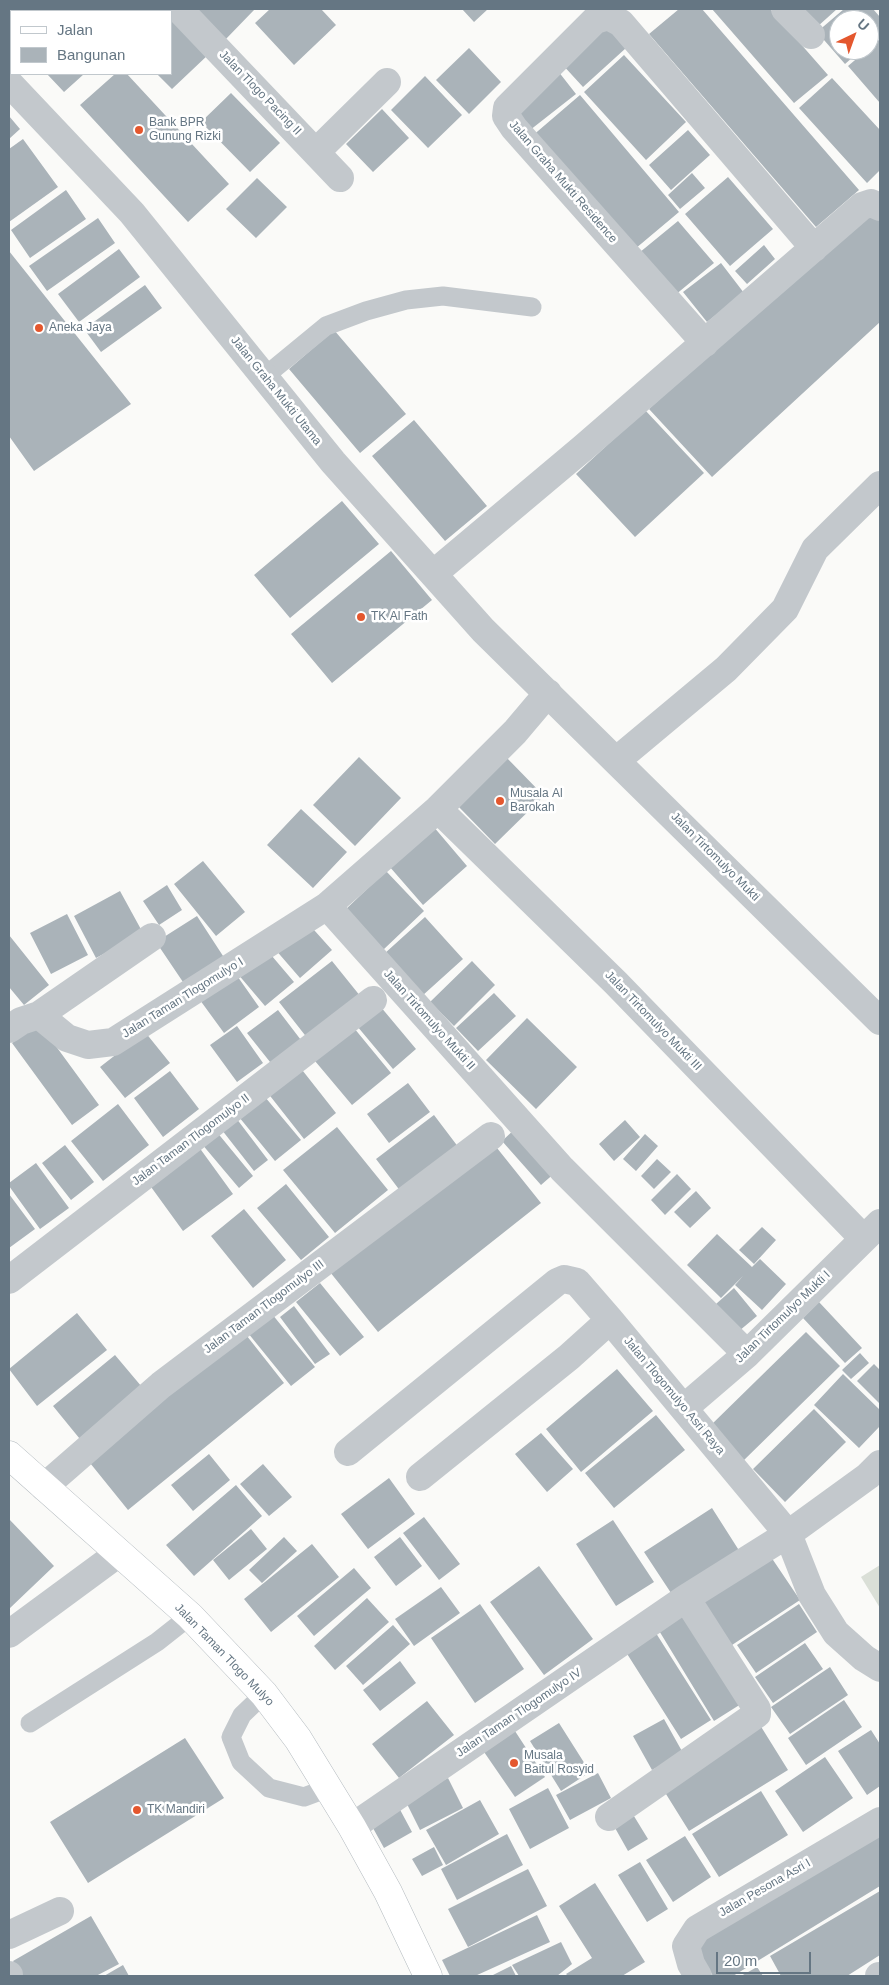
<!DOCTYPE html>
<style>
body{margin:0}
#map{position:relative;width:889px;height:1985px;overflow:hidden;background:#fafaf8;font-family:Arial,sans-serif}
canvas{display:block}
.frame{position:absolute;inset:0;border:10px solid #657683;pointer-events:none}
.legend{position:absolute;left:10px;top:10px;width:162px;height:65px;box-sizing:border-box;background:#fff;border:1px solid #c1c8cd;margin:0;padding:6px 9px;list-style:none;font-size:15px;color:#657683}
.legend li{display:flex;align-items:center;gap:10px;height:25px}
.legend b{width:25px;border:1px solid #c1c8cd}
.north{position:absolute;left:829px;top:10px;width:50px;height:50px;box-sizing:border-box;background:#fff;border:1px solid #c1c8cd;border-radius:50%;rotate:42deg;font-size:14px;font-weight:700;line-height:20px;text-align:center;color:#657683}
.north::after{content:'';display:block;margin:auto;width:18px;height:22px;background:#e4572e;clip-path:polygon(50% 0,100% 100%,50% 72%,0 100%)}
.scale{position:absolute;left:716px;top:1952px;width:95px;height:22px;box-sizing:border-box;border:2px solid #657683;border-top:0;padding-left:6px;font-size:15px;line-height:18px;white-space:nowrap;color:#657683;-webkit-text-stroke:4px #fff;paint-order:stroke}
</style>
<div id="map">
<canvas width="889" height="1985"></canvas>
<div class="frame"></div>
<ul class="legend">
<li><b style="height:6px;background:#fff"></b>Jalan</li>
<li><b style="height:14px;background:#aab3b9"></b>Bangunan</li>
</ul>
<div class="north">U</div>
<div class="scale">20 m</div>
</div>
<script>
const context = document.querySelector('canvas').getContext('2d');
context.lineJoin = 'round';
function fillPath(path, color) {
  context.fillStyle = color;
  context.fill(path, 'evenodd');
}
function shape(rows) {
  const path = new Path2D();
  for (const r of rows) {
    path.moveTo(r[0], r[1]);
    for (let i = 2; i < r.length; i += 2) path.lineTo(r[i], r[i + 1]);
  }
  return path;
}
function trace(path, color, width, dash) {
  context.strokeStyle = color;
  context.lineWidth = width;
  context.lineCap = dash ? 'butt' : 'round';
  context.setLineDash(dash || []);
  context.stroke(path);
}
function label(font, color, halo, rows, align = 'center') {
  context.font = font + ' Arial,sans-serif';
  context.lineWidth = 5;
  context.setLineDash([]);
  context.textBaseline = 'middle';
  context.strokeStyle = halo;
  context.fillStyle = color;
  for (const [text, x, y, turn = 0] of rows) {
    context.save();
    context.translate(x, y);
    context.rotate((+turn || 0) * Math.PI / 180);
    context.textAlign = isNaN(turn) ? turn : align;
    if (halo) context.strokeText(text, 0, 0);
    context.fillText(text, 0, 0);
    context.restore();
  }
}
const green = shape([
 [880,1565,880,1608,861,1577]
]);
const building = shape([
 [67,9,81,9,83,11,64,11],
 [95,9,166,9,169,11,98,11],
 [191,9,255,9,224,41],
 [270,9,321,9,336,25,294,65,255,23],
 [462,9,488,9,474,22],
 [679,9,702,9,859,190,816,227,649,34],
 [712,9,770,9,828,75,794,103],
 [799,9,837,9,817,27],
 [844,9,873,9,880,17,880,33,869,43,869,20,839,20,839,50,861,50,845,64,817,32],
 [171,14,209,54,172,89,157,74,171,74],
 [605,24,626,48,583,87,561,63],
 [880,39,880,103,848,66],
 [469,48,501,82,469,114,436,80],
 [624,55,686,122,646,160,584,92],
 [558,71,576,94,525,134,509,113],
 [47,74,84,74,64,92],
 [115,74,127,74,229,184,188,222,80,105],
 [425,76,462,115,428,148,391,110],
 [832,78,880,130,880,170,867,183,799,108],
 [231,93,280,143,250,172,201,122],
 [580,95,679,212,629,254,531,137],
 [382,109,409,138,373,172,346,144],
 [9,116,20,129,9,139],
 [688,130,710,155,671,190,649,165],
 [23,139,58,187,9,222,9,149],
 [692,173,705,188,680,209,668,195],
 [728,177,773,229,730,266,685,214],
 [257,178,287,207,256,238,226,209],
 [66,190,86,219,30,258,11,230],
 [869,207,880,219,880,322,712,477,649,409],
 [98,218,115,243,47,291,29,266],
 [678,221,714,263,669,300,634,257],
 [764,245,775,259,747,284,735,271],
 [119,249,140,277,79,322,58,294],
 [9,251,131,404,34,471,9,436],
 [721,263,744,293,707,322,683,292],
 [145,285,162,308,101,352,84,329],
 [334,330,406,414,360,453,289,369],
 [645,410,704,473,635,537,576,474],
 [414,420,487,506,445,541,372,456],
 [342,501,379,544,290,618,254,575],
 [391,551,432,600,332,683,291,634],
 [359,757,401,798,355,846,313,805],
 [506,757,544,796,495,844,457,805],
 [301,809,347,852,313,888,267,845],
 [433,826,467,866,423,905,389,866],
 [203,861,245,912,216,936,174,884],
 [386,871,424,911,383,950,345,910],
 [167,885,182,910,159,925,143,901],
 [120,891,143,933,96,958,74,916],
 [67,914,88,955,51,974,30,933],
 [197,916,225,959,185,985,156,942],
 [425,917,463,959,422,996,384,954],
 [306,921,332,950,300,978,274,948],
 [9,935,49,985,24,1005,9,987],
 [266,949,294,982,265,1006,237,973],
 [332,961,361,997,308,1039,279,1002],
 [472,961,495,985,454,1026,430,1002],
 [233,970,259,1007,224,1033,197,996],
 [494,993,516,1016,478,1051,456,1028],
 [380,1006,416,1049,393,1069,357,1026],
 [278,1010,304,1044,274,1067,247,1033],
 [527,1018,577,1067,536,1109,486,1060],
 [39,1023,99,1105,72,1125,12,1043],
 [237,1026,263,1063,237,1082,210,1045],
 [354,1028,391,1073,352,1105,315,1061],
 [145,1032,170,1063,125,1098,100,1067],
 [299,1066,336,1113,304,1139,267,1092],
 [170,1071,199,1109,163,1137,134,1098],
 [408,1083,430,1112,389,1143,367,1114],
 [265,1097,301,1140,275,1161,239,1117],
 [118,1104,149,1145,103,1181,71,1141],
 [233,1114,268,1160,254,1171,218,1125],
 [434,1115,459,1148,401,1192,376,1159],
 [625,1120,640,1137,614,1161,599,1144],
 [337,1127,388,1190,335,1233,283,1170],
 [517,1127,557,1171,541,1185,502,1141],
 [216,1131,253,1176,239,1188,201,1143],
 [645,1134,658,1146,636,1171,623,1159],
 [196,1143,233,1194,183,1231,146,1180],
 [493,1143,541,1203,378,1332,330,1272],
 [65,1145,94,1182,71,1200,42,1163],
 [657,1159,671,1172,654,1189,641,1176],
 [36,1163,69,1208,40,1229,9,1186,9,1183],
 [677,1174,691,1189,665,1215,651,1200],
 [286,1184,329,1237,301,1260,257,1208],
 [696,1191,711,1208,690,1228,674,1212],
 [9,1194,35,1229,9,1248],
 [244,1209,286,1260,253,1288,211,1236],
 [762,1227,776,1240,754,1264,739,1250],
 [717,1234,752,1267,760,1259,786,1284,762,1310,735,1285,743,1276,721,1298,687,1265],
 [320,1283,364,1337,340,1356,296,1302],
 [734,1288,757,1316,739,1331,716,1304],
 [819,1302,862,1348,845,1363,803,1318],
 [294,1306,330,1354,315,1364,280,1317],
 [77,1313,107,1350,37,1406,9,1369],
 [272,1314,315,1367,291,1386,248,1333],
 [243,1331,284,1383,128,1510,86,1458],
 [806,1332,840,1366,742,1462,709,1427],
 [860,1353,869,1363,851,1379,842,1370],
 [115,1355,147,1393,84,1444,53,1406],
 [874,1364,880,1370,880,1404,857,1381],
 [617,1369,653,1411,581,1472,546,1429],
 [843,1374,880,1410,880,1426,859,1448,814,1405],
 [814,1409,846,1442,785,1502,753,1469],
 [656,1415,685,1450,614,1508,585,1473],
 [541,1433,573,1469,547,1492,515,1454],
 [209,1454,230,1480,193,1511,171,1485],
 [263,1464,292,1497,269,1516,240,1484],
 [389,1478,415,1514,368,1549,341,1514],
 [236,1485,262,1516,194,1576,166,1545],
 [712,1508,740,1552,673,1596,644,1552],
 [424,1517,460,1564,439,1580,403,1533],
 [9,1519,54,1566,9,1609],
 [613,1520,654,1582,616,1606,576,1544],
 [251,1529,267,1549,229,1580,213,1560],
 [284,1537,297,1551,262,1583,249,1570],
 [400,1537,422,1566,396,1586,374,1557],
 [312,1544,339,1577,271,1632,244,1599],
 [769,1554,800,1600,732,1645,701,1599],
 [539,1566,593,1639,544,1675,490,1602],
 [354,1568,371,1588,314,1636,297,1616],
 [441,1587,460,1613,414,1646,395,1619],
 [367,1598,389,1622,335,1670,314,1646],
 [480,1604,524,1669,475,1703,431,1638],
 [799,1604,817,1632,756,1673,737,1645],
 [685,1613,741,1704,714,1721,658,1629],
 [393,1625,410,1644,363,1685,346,1666],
 [654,1630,711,1720,681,1739,624,1649],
 [805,1643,823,1669,773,1703,755,1677],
 [400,1661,416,1683,380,1711,363,1690],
 [830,1667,848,1695,790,1734,771,1707],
 [844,1700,862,1727,806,1765,788,1738],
 [427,1701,454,1735,399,1778,372,1744],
 [664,1719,683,1753,652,1770,633,1736],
 [559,1723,590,1772,561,1791,530,1741],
 [760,1725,788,1770,689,1831,661,1786],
 [513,1728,545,1777,515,1797,482,1749],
 [871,1730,880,1744,880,1786,867,1795,838,1751],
 [185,1738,224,1798,88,1883,50,1822],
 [825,1757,853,1798,803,1832,775,1791],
 [598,1773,611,1798,570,1820,556,1795],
 [448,1778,463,1808,420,1830,405,1800],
 [548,1788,569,1828,530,1849,509,1809],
 [761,1791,788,1835,719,1877,692,1834],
 [480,1800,499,1834,446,1865,426,1830],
 [397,1804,412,1832,384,1848,368,1819],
 [629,1808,648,1839,628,1851,610,1819],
 [880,1827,880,1886,733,1976,713,1976,691,1939],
 [507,1834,523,1865,457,1900,441,1869],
 [685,1836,711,1877,673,1902,646,1860],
 [434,1847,443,1865,422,1876,412,1859],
 [640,1862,668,1909,647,1922,618,1875],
 [528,1869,547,1906,468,1947,448,1909],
 [595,1883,645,1962,622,1976,568,1976,566,1974,592,1958,559,1906],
 [880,1891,880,1955,847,1976,781,1976,770,1956],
 [537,1915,550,1942,475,1976,450,1976,442,1960],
 [91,1916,119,1964,96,1976,22,1976,13,1961],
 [561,1942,572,1964,557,1976,519,1976,512,1965],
 [123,1965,129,1976,104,1976],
 [511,1966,516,1976,491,1976],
 [757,1967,763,1976,741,1976]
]);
const lane = shape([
 [264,377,326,326,366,311,406,300,443,296,532,307],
 [264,1694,242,1715,231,1737,241,1762,269,1788,304,1797,328,1788],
 [30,1723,157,1642,190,1616]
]);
const street = shape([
 [179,9,340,178],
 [785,9,811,35],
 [9,83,132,213,333,462,483,630,880,1021],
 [317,151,387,82],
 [705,343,514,128,506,116,507,108,595,20,608,16,621,23,814,248],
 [433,574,583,448,862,206,871,203,880,207],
 [617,760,726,669,785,609,815,549,880,485],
 [438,809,616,983,863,1238],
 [327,906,562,1169,747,1354],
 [39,1015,152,937],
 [9,1029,21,1021,39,1015,67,1038,88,1045,113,1042,327,906,438,809,515,732,548,693],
 [9,1280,373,1000],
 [684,1408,747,1354,880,1223],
 [348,1452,557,1282,564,1279,577,1282,610,1320],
 [420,1477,569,1357,610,1320,788,1534,812,1595,836,1633,864,1658,880,1668],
 [44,1487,161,1385,491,1136],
 [9,1634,119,1553],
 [609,1817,757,1714,757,1709,686,1598],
 [352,1827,686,1598,788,1534,868,1476,880,1464],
 [9,1935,60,1911],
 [9,1975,9,1976],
 [698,1976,691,1964,686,1946,697,1929,880,1821],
 [879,1976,880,1976]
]);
const secondary = shape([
 [9,1455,190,1616,264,1694,298,1739,352,1827,388,1892,428,1976]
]);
const markers = [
 [139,130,5,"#e4572e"],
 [39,328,5,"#e4572e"],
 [361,617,5,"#e4572e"],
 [500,801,5,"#e4572e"],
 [514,1763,5,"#e4572e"],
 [137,1810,5,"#e4572e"]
];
const streetNames = [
 ["Jalan Tlogo Pacing II",260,93,46],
 ["Jalan Graha Mukti Residence",563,182,49],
 ["Jalan Graha Mukti Utama",276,391,51],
 ["Jalan Tirtomulyo Mukti",715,857,45],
 ["Jalan Taman Tlogomulyo I",183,998,-32],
 ["Jalan Tirtomulyo Mukti II",429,1020,48],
 ["Jalan Tirtomulyo Mukti III",653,1021,46],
 ["Jalan Taman Tlogomulyo II",191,1140,-37],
 ["Jalan Taman Tlogomulyo III",264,1307,-37],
 ["Jalan Tirtomulyo Mukti I",783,1317,-44],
 ["Jalan Tlogomulyo Asri Raya",674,1396,50],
 ["Jalan Taman Tlogo Mulyo",224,1655,46],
 ["Jalan Taman Tlogomulyo IV",519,1713,-34],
 ["Jalan Pesona Asri I",765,1888,-30]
];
const poiNames = [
 ["Bank BPR",149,123],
 ["Gunung Rizki",149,137],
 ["Aneka Jaya",49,328],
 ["TK Al Fath",371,617],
 ["Musala Al",510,794],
 ["Barokah",510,808],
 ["Musala",524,1756],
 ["Baitul Rosyid",524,1770],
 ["TK Mandiri",147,1810]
];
fillPath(green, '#dadfd7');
fillPath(building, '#aab3b9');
trace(secondary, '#b3babf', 29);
trace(lane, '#c3c8cc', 19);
trace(street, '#c3c8cc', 28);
trace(secondary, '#fff', 28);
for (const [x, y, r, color] of markers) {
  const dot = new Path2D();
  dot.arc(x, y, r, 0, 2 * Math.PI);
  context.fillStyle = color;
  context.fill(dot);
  trace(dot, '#fff', 2);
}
label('12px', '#657683', '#fff', streetNames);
label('12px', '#657683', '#fff', poiNames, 'left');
</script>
